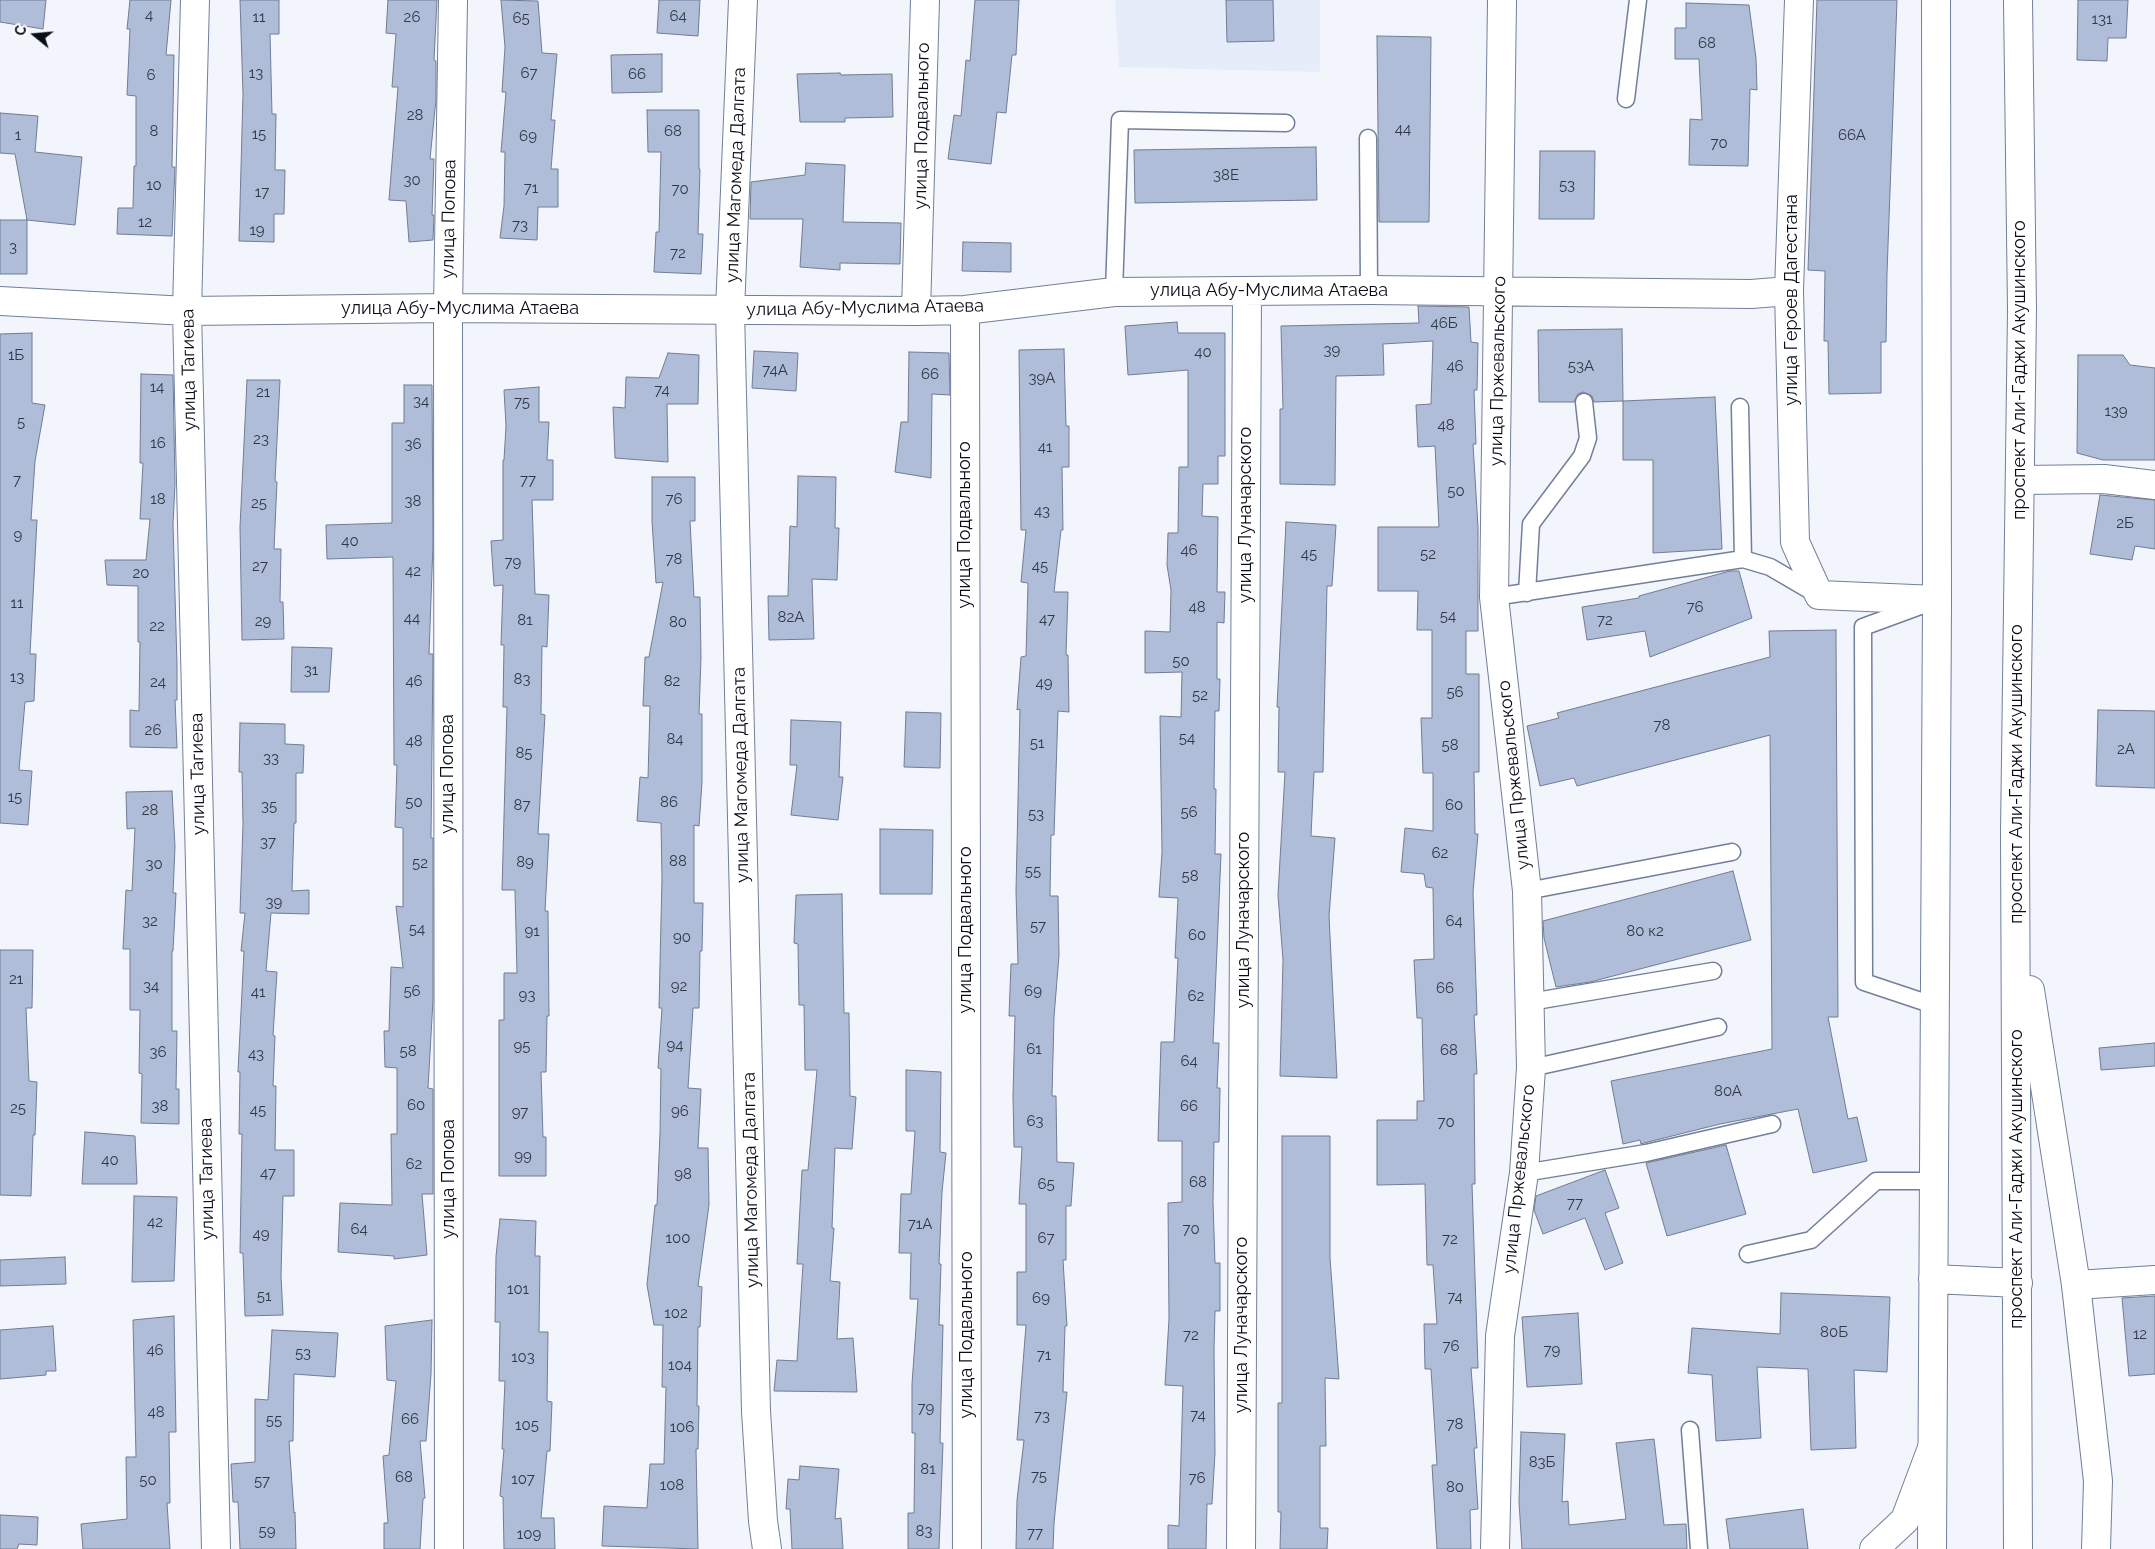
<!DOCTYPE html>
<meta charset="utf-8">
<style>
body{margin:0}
#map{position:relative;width:2155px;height:1549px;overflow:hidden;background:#f2f5fb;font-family:Raleway,sans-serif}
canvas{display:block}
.north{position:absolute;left:10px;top:10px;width:50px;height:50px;-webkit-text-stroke:4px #fff;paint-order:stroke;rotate:287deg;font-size:14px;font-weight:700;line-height:20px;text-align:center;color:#080c15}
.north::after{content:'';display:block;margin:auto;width:18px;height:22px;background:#080c15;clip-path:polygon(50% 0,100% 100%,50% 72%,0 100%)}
</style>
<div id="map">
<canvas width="2155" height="1549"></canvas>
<div class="north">С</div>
</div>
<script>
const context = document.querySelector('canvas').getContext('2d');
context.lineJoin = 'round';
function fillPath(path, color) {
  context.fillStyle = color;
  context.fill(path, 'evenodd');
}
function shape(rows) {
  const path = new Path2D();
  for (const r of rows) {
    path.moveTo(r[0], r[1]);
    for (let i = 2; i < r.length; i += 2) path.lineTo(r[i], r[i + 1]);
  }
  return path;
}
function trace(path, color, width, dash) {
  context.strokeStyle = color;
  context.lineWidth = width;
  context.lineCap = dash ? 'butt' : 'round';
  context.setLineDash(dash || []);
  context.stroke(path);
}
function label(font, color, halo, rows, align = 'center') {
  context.font = font + ' Raleway,sans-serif';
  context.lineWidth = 4.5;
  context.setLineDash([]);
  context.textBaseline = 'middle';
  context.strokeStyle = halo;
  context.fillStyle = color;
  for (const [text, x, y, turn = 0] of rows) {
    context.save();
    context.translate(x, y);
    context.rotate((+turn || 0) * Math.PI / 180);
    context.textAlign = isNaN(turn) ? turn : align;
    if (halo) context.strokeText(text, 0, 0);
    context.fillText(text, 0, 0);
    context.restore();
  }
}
const built = shape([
 [1115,0,1320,0,1320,72,1119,67]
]);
const building = shape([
 [0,0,46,0,43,29,0,22,0,0],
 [130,0,171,0,166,55,174,55,172,167,175,167,172,236,117,234,118,208,133,208,134,166,136,166,136,96,127,95,130,29,127,29,130,0],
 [240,0,279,0,279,34,270,34,272,114,276,114,275,170,285,170,284,214,274,214,274,242,239,241,243,94,240,0],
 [388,0,437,0,434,60,436,61,436,99,430,159,434,159,432,215,434,215,433,240,409,242,406,201,389,200,398,87,392,87,396,34,386,33,388,0],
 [501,0,538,1,542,53,557,54,551,120,555,120,551,169,558,169,558,207,538,207,537,240,500,238,504,206,505,152,501,152,506,92,502,92,505,47,501,0],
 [659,0,700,0,698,36,657,33,659,0],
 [975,0,1019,0,1016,55,1012,55,1006,113,997,112,991,164,948,159,954,115,961,116,966,60,970,61,975,0],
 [1226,0,1273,0,1274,41,1227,42,1226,0],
 [1817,0,1897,0,1887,273,1886,342,1881,342,1881,393,1829,394,1828,341,1824,341,1825,271,1808,270,1817,0],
 [2078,0,2128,0,2126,38,2108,38,2107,61,2077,60,2078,0],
 [1686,3,1749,5,1756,58,1757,90,1750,89,1748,166,1689,165,1690,119,1702,120,1699,59,1675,59,1675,28,1686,28,1686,3],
 [1377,36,1431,37,1429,222,1379,222,1377,36],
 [662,54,662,92,612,93,611,55,662,54],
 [840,73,841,75,892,74,893,117,845,118,845,122,800,122,797,74,840,73],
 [647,110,699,110,699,169,700,169,698,234,703,234,701,274,654,272,656,232,659,232,661,152,648,152,647,110],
 [0,113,38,116,35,152,82,157,75,225,27,220,15,154,0,153,0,113],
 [1316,147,1317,200,1135,203,1134,150,1316,147],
 [1540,151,1595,151,1594,219,1539,219,1540,151],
 [806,163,845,165,843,222,901,223,900,264,840,263,840,270,800,267,803,219,750,219,751,182,805,175,806,163],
 [0,220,27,220,27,274,0,274,0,220],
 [963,242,1011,243,1011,272,962,271,963,242],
 [1418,306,1469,307,1471,342,1478,343,1477,390,1474,390,1476,444,1473,444,1478,527,1478,631,1466,631,1466,674,1479,674,1479,772,1474,772,1475,834,1478,834,1473,892,1477,1015,1474,1015,1477,1074,1474,1074,1475,1184,1472,1184,1478,1368,1471,1368,1477,1448,1474,1448,1478,1509,1470,1510,1471,1549,1437,1549,1432,1465,1437,1465,1431,1369,1425,1369,1424,1324,1437,1324,1433,1265,1427,1265,1425,1184,1377,1185,1377,1120,1417,1120,1417,1101,1424,1101,1422,1018,1417,1018,1414,960,1434,959,1433,888,1426,887,1424,874,1401,872,1405,828,1433,831,1433,773,1423,773,1421,718,1432,718,1432,630,1417,630,1418,591,1378,591,1378,527,1439,527,1435,446,1418,447,1416,405,1431,404,1433,341,1383,344,1384,375,1336,376,1335,485,1280,484,1280,409,1283,409,1281,326,1419,323,1418,306],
 [1177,322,1178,333,1225,333,1225,456,1218,456,1218,484,1203,484,1202,516,1218,517,1217,592,1225,592,1224,623,1217,622,1217,679,1220,679,1219,711,1215,711,1214,789,1216,789,1215,854,1221,854,1213,1043,1219,1043,1217,1088,1220,1088,1219,1142,1214,1142,1213,1202,1215,1263,1220,1263,1220,1311,1215,1311,1214,1349,1215,1453,1212,1504,1207,1504,1206,1549,1168,1549,1168,1525,1179,1526,1183,1386,1165,1385,1169,1319,1168,1203,1182,1202,1182,1141,1158,1141,1161,1042,1174,1042,1178,958,1175,958,1178,898,1159,897,1162,852,1160,716,1181,717,1182,672,1145,673,1145,631,1170,632,1171,590,1167,565,1168,533,1178,533,1179,467,1188,467,1188,370,1128,375,1125,326,1177,322],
 [1622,329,1623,401,1594,402,1592,396,1583,392,1578,394,1574,402,1539,402,1538,330,1622,329],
 [32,333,32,403,45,405,35,461,31,520,37,520,30,654,36,654,34,701,25,702,19,770,32,771,28,825,0,823,0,334,32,333],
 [1064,349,1066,426,1069,426,1069,467,1062,467,1063,530,1061,530,1054,592,1068,592,1066,655,1068,655,1069,712,1058,711,1054,835,1051,835,1050,896,1058,896,1059,955,1054,1017,1052,1096,1056,1096,1057,1162,1074,1163,1071,1206,1066,1206,1066,1260,1063,1260,1067,1326,1065,1326,1063,1392,1067,1392,1054,1523,1053,1549,1016,1549,1017,1500,1024,1440,1017,1440,1026,1325,1017,1325,1017,1272,1026,1272,1026,1204,1019,1204,1022,1147,1014,1147,1013,1096,1015,1016,1009,1016,1011,964,1018,964,1016,891,1020,709,1017,710,1021,657,1026,656,1028,583,1021,582,1026,530,1021,530,1019,350,1064,349],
 [754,351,798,353,796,391,752,388,754,351],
 [909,352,949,353,950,395,932,394,931,478,895,472,901,422,908,422,909,352],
 [668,353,699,355,698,404,667,404,668,462,615,458,613,407,625,408,626,377,659,378,668,353],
 [2078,355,2123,355,2130,365,2155,368,2155,460,2103,460,2077,453,2078,355],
 [141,374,173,375,175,484,173,524,177,665,177,700,175,700,177,748,130,747,130,710,139,711,140,642,138,642,138,586,107,585,105,560,146,560,150,519,140,519,143,463,140,463,141,374],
 [247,380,280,380,275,481,277,482,274,549,281,549,280,602,283,602,284,639,242,640,240,527,247,380],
 [404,385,432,385,433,544,429,654,433,654,431,838,433,838,433,1000,428,1088,433,1089,433,1194,422,1194,427,1255,394,1259,394,1256,338,1252,340,1203,392,1205,391,1134,397,1134,397,1068,385,1067,384,1031,389,1031,391,967,403,968,396,906,403,907,403,828,395,827,397,765,394,765,393,557,327,559,326,525,392,523,392,423,404,423,404,385],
 [539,387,539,422,549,422,547,460,553,460,553,500,532,500,535,594,549,595,547,647,542,646,541,714,545,715,538,834,549,834,545,911,548,911,549,1016,547,1016,546,1072,541,1072,543,1137,546,1137,546,1176,499,1176,499,1020,504,1020,504,973,517,973,515,890,502,890,507,707,503,707,504,645,501,645,503,585,494,586,491,541,503,540,503,460,504,460,506,426,504,390,539,387],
 [1715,397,1722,549,1653,553,1653,460,1623,460,1623,401,1715,397],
 [798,476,836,477,835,528,839,528,837,580,812,579,814,639,769,640,768,596,788,596,790,526,797,527,798,476],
 [652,477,695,477,695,521,690,521,694,597,700,597,701,658,699,714,702,714,702,782,699,826,694,825,694,903,703,903,702,951,700,951,699,1008,693,1008,688,1088,701,1089,698,1148,708,1148,709,1205,698,1286,702,1287,700,1327,698,1327,697,1406,699,1406,698,1449,696,1449,698,1549,602,1546,604,1506,647,1508,650,1464,664,1464,666,1387,662,1387,663,1325,654,1325,647,1285,655,1205,657,1205,660,1133,661,1069,658,1068,662,1008,659,1008,662,878,661,823,637,821,640,777,648,778,650,706,643,706,645,657,649,657,663,582,656,583,652,521,652,477],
 [2100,495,2155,500,2155,549,2135,546,2132,560,2090,554,2100,495],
 [1286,522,1336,525,1332,586,1327,586,1323,772,1314,772,1311,836,1335,838,1329,916,1337,1078,1280,1076,1283,960,1278,895,1285,772,1278,772,1279,707,1277,707,1286,522],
 [1730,571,1739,571,1752,618,1650,657,1645,631,1587,640,1582,607,1639,598,1639,596,1730,571],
 [1836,630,1838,1017,1828,1017,1848,1119,1857,1117,1867,1161,1813,1173,1798,1109,1720,1124,1644,1143,1641,1144,1640,1140,1623,1144,1611,1081,1772,1049,1770,735,1577,786,1574,778,1540,786,1527,726,1559,718,1557,713,1770,657,1769,631,1836,630],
 [292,647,332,648,329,692,291,692,292,647],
 [2098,710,2155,711,2155,788,2096,786,2098,710],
 [906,712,941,713,940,768,904,767,906,712],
 [791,720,841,722,839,777,843,777,838,820,791,815,797,765,790,765,791,720],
 [240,723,285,724,285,744,304,745,303,773,296,773,296,823,294,823,292,891,309,890,309,914,271,913,266,971,277,972,273,1035,275,1036,273,1086,276,1086,275,1150,294,1150,294,1196,283,1196,281,1276,283,1315,245,1316,243,1253,240,1253,242,1134,239,1134,240,1072,238,1072,244,951,241,951,245,913,240,913,243,824,242,772,239,772,240,723],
 [172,791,175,847,173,893,176,893,173,951,172,951,172,1031,177,1031,176,1089,179,1089,179,1124,141,1123,142,1074,139,1073,140,1010,130,1010,130,949,123,949,126,890,132,891,135,828,127,829,126,792,172,791],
 [880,829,933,830,932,894,880,894,880,829],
 [1733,871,1751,940,1590,982,1556,987,1544,938,1543,921,1733,871],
 [842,894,844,1013,849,1013,850,1096,856,1097,852,1149,835,1148,832,1228,834,1228,830,1281,840,1282,837,1339,853,1338,857,1392,774,1391,777,1360,797,1361,803,1264,797,1264,802,1170,808,1170,817,1070,805,1070,804,1005,799,1005,798,944,794,943,796,895,842,894],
 [0,950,33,950,32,1008,26,1008,29,1081,37,1082,35,1135,33,1135,31,1196,0,1195,0,950],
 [2155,1043,2155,1066,2101,1070,2099,1048,2155,1043],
 [906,1070,941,1072,940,1152,946,1153,942,1192,939,1264,941,1264,939,1325,943,1325,940,1443,943,1443,939,1549,908,1549,908,1513,914,1513,915,1433,912,1433,912,1384,918,1299,910,1299,911,1253,899,1253,901,1194,911,1194,915,1131,906,1131,906,1070],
 [85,1132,135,1136,137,1184,82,1184,85,1132],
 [1282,1136,1330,1136,1330,1258,1339,1379,1325,1378,1326,1446,1320,1446,1320,1528,1328,1528,1327,1549,1280,1549,1281,1512,1278,1512,1278,1403,1282,1403,1282,1136],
 [1726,1145,1746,1214,1667,1236,1646,1163,1726,1145],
 [1605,1170,1619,1208,1605,1213,1623,1263,1605,1270,1585,1218,1543,1234,1534,1210,1536,1196,1605,1170],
 [134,1196,177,1197,174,1281,132,1282,134,1196],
 [500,1219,536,1221,535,1256,540,1256,539,1332,548,1332,547,1401,552,1402,550,1451,547,1451,541,1518,554,1518,555,1549,504,1549,503,1497,500,1496,504,1449,502,1449,505,1381,499,1381,500,1322,495,1322,496,1256,500,1219],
 [65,1257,66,1284,0,1286,0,1260,65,1257],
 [1781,1293,1890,1297,1887,1372,1854,1370,1856,1448,1811,1450,1808,1369,1757,1367,1761,1438,1716,1441,1712,1375,1688,1373,1692,1328,1780,1334,1781,1293],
 [2155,1296,2155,1374,2129,1376,2122,1298,2155,1296],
 [1578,1313,1582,1384,1527,1387,1522,1317,1578,1313],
 [174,1316,176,1432,169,1432,170,1503,167,1503,170,1549,83,1549,81,1524,127,1519,126,1457,136,1457,133,1320,174,1316],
 [432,1320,431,1374,426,1441,420,1441,425,1498,423,1499,420,1549,384,1549,384,1523,388,1523,383,1456,389,1455,396,1381,387,1380,385,1326,432,1320],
 [53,1326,56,1371,46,1371,46,1375,0,1379,0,1330,53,1326],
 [272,1330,338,1333,335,1377,294,1374,293,1441,289,1441,294,1513,295,1512,296,1549,240,1549,238,1502,233,1502,231,1464,255,1462,255,1399,268,1400,272,1330],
 [1521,1432,1565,1434,1562,1502,1568,1501,1569,1525,1626,1519,1616,1443,1654,1439,1664,1525,1686,1524,1687,1549,1522,1549,1519,1502,1521,1432],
 [800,1466,839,1469,835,1519,841,1518,843,1549,792,1549,790,1509,786,1509,788,1479,799,1480,800,1466],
 [1803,1509,1808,1549,1730,1549,1726,1519,1803,1509],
 [0,1515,38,1517,37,1545,19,1544,17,1549,0,1549,0,1515]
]);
const lane = shape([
 [1626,99,1638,0],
 [1368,138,1369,290],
 [1114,292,1120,120,1286,123],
 [1740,407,1743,559],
 [1527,593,1531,524,1582,456,1588,438,1584,402],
 [1494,597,1743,559,1770,567,1818,595],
 [1923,605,1863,627,1864,982,1936,1006],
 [1527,891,1732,852],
 [1530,1002,1713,971],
 [1531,1068,1718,1027],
 [1524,1173,1646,1153,1772,1124],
 [1748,1254,1811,1240,1876,1181,1935,1181],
 [1690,1430,1699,1549]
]);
const street = shape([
 [195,0,187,311,216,1549],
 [743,0,730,310,756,1411,763,1521,767,1549],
 [1799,0,1789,291,1795,542,1819,595,1937,600],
 [0,301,187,311,448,308,916,311,965,310,1114,292,1369,290,1751,294,1789,291],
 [965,310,967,1549],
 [916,311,925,0],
 [2020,480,2104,479,2155,485],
 [2076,1285,2155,1280],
 [449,1549,448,308,453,0],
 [1241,1549,1247,292],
 [1495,1549,1500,1336,1524,1173,1531,1068,1527,891,1494,597,1502,0]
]);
const secondary = shape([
 [1874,1549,1905,1520,1932,1448]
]);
const primary = shape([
 [2018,0,2022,310,2015,833,2018,1549],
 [2030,990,2076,1285,2098,1481,2096,1549],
 [1933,1279,2018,1283],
 [1932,1549,1937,600,1936,0]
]);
const numberNames = [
 ["4",149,15],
 ["64",678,16],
 ["11",259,17],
 ["26",412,17],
 ["65",521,18],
 ["131",2102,19],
 ["68",1707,43],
 ["13",256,73],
 ["67",529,73],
 ["66",637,74],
 ["6",151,75],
 ["28",415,115],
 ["44",1403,129],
 ["8",154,131],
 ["68",673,131],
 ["15",259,134],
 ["1",18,135],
 ["66А",1852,135],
 ["69",528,136],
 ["70",1719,143],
 ["38Е",1226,175],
 ["30",412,180],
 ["10",154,185],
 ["53",1567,185],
 ["71",531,188],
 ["70",680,189],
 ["17",262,192],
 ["12",145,222],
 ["73",520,225],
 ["19",257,230],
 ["3",13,247],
 ["72",678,253],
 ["46Б",1444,323],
 ["39",1332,350],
 ["40",1203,352],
 ["1Б",16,355],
 ["46",1455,366],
 ["53А",1581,366],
 ["74А",775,370],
 ["66",930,374],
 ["39А",1042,378],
 ["14",157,387],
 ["74",662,390],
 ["21",263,392],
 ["34",421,401],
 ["75",522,402],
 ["139",2116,411],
 ["5",21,422],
 ["48",1446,425],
 ["23",261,439],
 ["16",158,443],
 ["36",413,444],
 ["41",1045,447],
 ["7",17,480],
 ["77",528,480],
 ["50",1456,491],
 ["18",158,499],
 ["76",674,499],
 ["38",413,501],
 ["25",259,503],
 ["43",1042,511],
 ["2Б",2125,523],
 ["9",18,535],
 ["40",350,541],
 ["46",1189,550],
 ["45",1309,554],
 ["52",1428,554],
 ["78",674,559],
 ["79",513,562],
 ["27",260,566],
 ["45",1040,566],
 ["42",413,571],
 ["20",141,573],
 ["11",17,603],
 ["48",1197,607],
 ["76",1695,607],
 ["54",1448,616],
 ["82А",791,617],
 ["44",412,618],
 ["47",1047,619],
 ["81",525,620],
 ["72",1605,620],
 ["29",263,621],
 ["80",678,622],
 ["22",157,626],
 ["50",1181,661],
 ["31",311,670],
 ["13",17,677],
 ["83",522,679],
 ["46",414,681],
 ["82",672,681],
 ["24",158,682],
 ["49",1044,683],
 ["56",1455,692],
 ["52",1200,695],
 ["78",1662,725],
 ["26",153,730],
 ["54",1187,738],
 ["84",675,739],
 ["48",414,741],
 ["51",1037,743],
 ["58",1450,745],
 ["2А",2126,749],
 ["85",524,753],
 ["33",271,758],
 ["15",15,797],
 ["50",414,802],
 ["86",669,802],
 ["87",522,805],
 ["60",1454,805],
 ["35",269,806],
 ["28",150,810],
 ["56",1189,812],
 ["53",1036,814],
 ["37",268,842],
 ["62",1440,853],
 ["88",678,861],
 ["89",525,862],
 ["52",420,863],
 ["30",154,864],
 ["55",1033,871],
 ["58",1190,876],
 ["39",274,902],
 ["32",150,921],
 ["64",1454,921],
 ["57",1038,926],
 ["54",417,929],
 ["91",532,931],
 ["80 к2",1645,931],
 ["60",1197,935],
 ["90",682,937],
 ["21",16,979],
 ["34",151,986],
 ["92",679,986],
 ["66",1445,988],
 ["56",412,991],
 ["69",1033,991],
 ["41",258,992],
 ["93",527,995],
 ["62",1196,996],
 ["94",675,1045],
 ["95",522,1046],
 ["61",1034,1049],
 ["68",1449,1050],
 ["58",408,1051],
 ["36",158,1052],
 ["43",256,1054],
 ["64",1189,1061],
 ["80А",1728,1091],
 ["60",416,1105],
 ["38",160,1106],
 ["66",1189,1106],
 ["25",18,1108],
 ["45",258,1110],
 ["96",680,1111],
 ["97",520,1112],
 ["63",1035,1121],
 ["70",1446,1122],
 ["99",523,1156],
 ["40",110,1160],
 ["62",414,1164],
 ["47",268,1173],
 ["98",683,1174],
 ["68",1198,1182],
 ["65",1046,1184],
 ["77",1575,1203],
 ["42",155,1222],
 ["71А",920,1224],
 ["64",359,1229],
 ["70",1191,1229],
 ["49",261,1234],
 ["100",678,1238],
 ["67",1046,1238],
 ["72",1450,1239],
 ["101",518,1289],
 ["51",264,1296],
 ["74",1455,1297],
 ["69",1041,1298],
 ["102",676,1313],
 ["80Б",1834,1332],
 ["12",2140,1334],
 ["72",1191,1335],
 ["76",1451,1346],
 ["46",155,1350],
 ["79",1552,1350],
 ["53",303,1353],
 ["71",1044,1355],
 ["103",523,1357],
 ["104",680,1365],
 ["79",926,1408],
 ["48",156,1412],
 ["74",1198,1415],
 ["73",1042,1416],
 ["66",410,1419],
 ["55",274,1420],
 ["78",1455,1424],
 ["105",527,1425],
 ["106",682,1427],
 ["83Б",1542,1462],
 ["81",928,1469],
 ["75",1039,1476],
 ["68",404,1477],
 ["76",1197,1478],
 ["107",523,1479],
 ["50",148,1480],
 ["57",262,1481],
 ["108",672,1485],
 ["80",1455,1487],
 ["59",267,1531],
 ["83",924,1531],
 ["77",1035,1533],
 ["109",529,1534]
];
const streetNames = [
 ["улица Подвального",922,126,-89],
 ["улица Магомеда Далгата",736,175,-88],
 ["улица Попова",449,219,-89],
 ["улица Абу-Муслима Атаева",1269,291],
 ["улица Героев Дагестана",1792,300,-90],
 ["улица Абу-Муслима Атаева",865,308,-1],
 ["улица Абу-Муслима Атаева",460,309],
 ["улица Тагиева",189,370,-91],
 ["проспект Али-Гаджи Акушинского",2020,370,-90],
 ["улица Пржевальского",1498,371,-89],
 ["улица Луначарского",1246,515,-90],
 ["улица Подвального",965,525,-90],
 ["улица Тагиева",198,774,-91],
 ["улица Попова",448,774,-90],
 ["проспект Али-Гаджи Акушинского",2017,774,-90],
 ["улица Магомеда Далгата",741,775,-91],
 ["улица Пржевальского",1514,775,-96],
 ["улица Луначарского",1244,920,-90],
 ["улица Подвального",966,930,-90],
 ["улица Тагиева",207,1179,-91],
 ["улица Попова",449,1179,-90],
 ["улица Пржевальского",1519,1179,-84],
 ["проспект Али-Гаджи Акушинского",2017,1179,-90],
 ["улица Магомеда Далгата",751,1180,-91],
 ["улица Луначарского",1242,1325,-90],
 ["улица Подвального",967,1335,-90]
];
fillPath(built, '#e5ecfa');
fillPath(building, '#afbdd8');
trace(building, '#707c96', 1);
trace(lane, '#727f99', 19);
trace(street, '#727f99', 30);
trace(secondary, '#727f99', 30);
trace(primary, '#727f99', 30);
trace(lane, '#fff', 16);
trace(street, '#fff', 28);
trace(secondary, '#fff', 28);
trace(primary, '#fff', 28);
label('15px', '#323846', null, numberNames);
label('18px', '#080c15', '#fff', streetNames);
</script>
